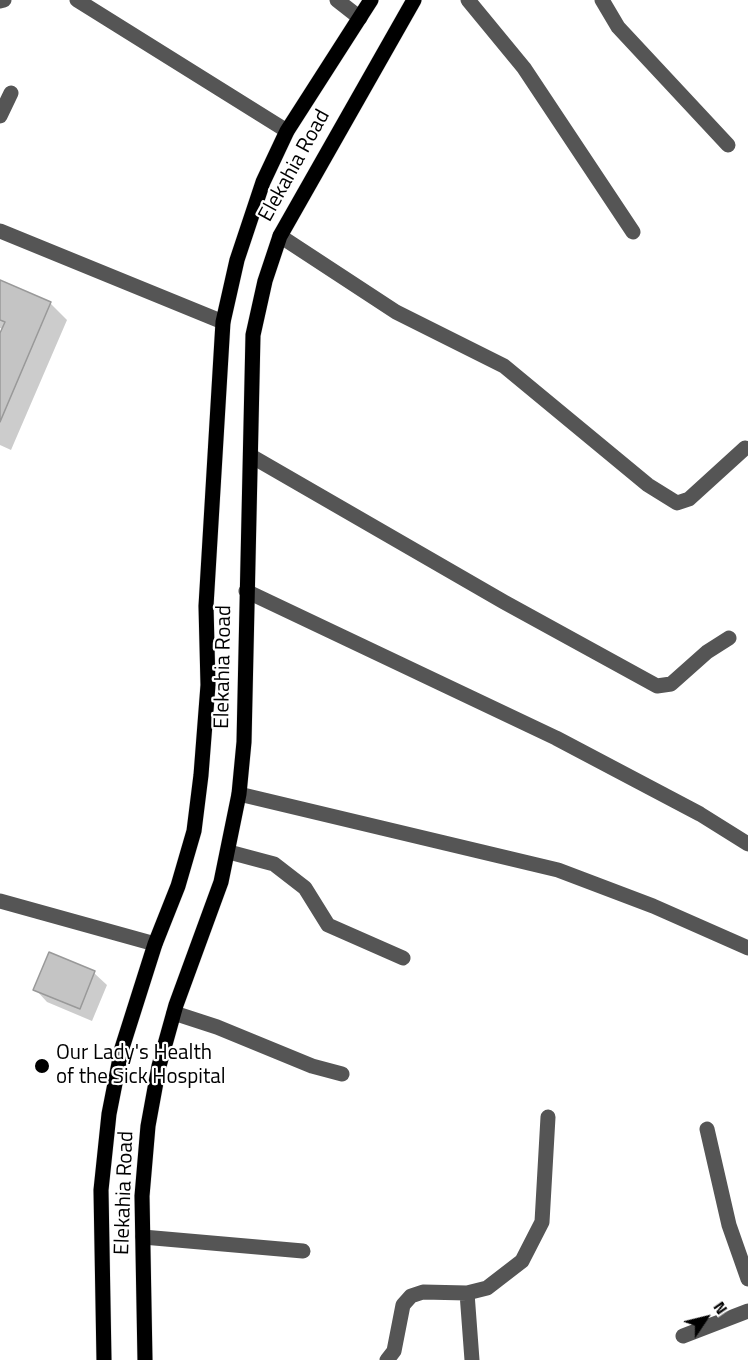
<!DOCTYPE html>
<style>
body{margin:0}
#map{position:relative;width:748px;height:1360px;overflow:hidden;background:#fff;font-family:"Titillium Web",sans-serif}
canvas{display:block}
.north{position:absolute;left:676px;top:1288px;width:60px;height:60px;-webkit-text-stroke:4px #fff;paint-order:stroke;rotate:55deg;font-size:16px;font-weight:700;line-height:24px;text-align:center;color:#000}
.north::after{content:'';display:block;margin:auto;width:21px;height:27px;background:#000;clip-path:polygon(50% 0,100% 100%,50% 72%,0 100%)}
</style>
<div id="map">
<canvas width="748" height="1360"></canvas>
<div class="north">N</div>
</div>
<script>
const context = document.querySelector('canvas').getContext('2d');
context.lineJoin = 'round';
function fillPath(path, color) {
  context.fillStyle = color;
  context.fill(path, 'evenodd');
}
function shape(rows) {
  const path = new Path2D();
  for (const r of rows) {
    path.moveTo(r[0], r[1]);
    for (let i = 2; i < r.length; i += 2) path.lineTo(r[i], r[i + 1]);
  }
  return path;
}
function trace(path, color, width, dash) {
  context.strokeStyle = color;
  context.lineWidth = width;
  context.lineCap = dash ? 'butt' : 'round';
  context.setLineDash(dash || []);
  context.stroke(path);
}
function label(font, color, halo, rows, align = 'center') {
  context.font = font + ' "Titillium Web",sans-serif';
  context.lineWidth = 4.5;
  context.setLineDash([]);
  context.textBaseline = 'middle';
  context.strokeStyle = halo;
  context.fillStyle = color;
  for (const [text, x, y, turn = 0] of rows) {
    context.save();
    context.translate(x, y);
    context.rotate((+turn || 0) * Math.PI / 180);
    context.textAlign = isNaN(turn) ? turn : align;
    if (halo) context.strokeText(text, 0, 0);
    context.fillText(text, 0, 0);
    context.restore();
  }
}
const shadow = shape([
 [0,282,51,304,67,320,11,450,0,445,0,337,3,329,0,328],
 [50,954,94,973,107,985,92,1021,47,1002,35,989]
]);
const building = shape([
 [0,280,51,302,0,422,0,333,5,322,0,320,0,280],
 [49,952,95,971,80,1009,33,990,49,952]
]);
const minor = shape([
 [77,0,287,131],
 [337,0,360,18],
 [468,0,524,68,633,232],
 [602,0,618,27,728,145],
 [0,1,4,0],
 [0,116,11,93],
 [0,231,223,322],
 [280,236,396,312,504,366,648,485,677,503,689,499,745,448],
 [251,456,504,602,657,686,671,684,707,652,729,638],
 [246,591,556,738,700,814,748,844],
 [239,794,558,870,653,906,748,948],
 [229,852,274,864,305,888,328,925,403,958],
 [0,901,155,944],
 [174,1013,217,1027,312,1066,342,1074],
 [707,1129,729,1225,748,1279],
 [143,1237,303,1251],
 [467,1293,472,1360],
 [683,1336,748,1311],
 [387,1360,394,1351,403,1305,411,1296,423,1292,467,1293,487,1288,522,1261,542,1222,548,1117]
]);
const major = shape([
 [104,1360,101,1190,109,1114,122,1048,155,944,178,886,194,831,201,775,208,685,206,606,223,322,237,260,263,182,287,131,371,0],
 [145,1360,142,1196,148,1126,159,1066,176,1005,221,882,239,794,244,742,253,335,265,281,280,236,414,0]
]);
const markers = [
 [42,1066,8,"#000"]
];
const streetNames = [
 ["Elekahia Road",295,166,-61],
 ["Elekahia Road",224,667,-89],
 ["Elekahia Road",125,1193,-88]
];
const poiNames = [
 ["Our Lady's Health",56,1054],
 ["of the Sick Hospital",56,1078]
];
fillPath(shadow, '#0003');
fillPath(building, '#c4c4c4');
trace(building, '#999', 1.5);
trace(major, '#dbdbdb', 16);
trace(minor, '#555', 15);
trace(major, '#000', 15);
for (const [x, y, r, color] of markers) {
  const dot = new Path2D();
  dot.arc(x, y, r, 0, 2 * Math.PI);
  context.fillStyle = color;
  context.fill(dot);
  trace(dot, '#fff', 2);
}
label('21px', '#000', '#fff', streetNames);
label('21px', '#000', '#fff', poiNames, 'left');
</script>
